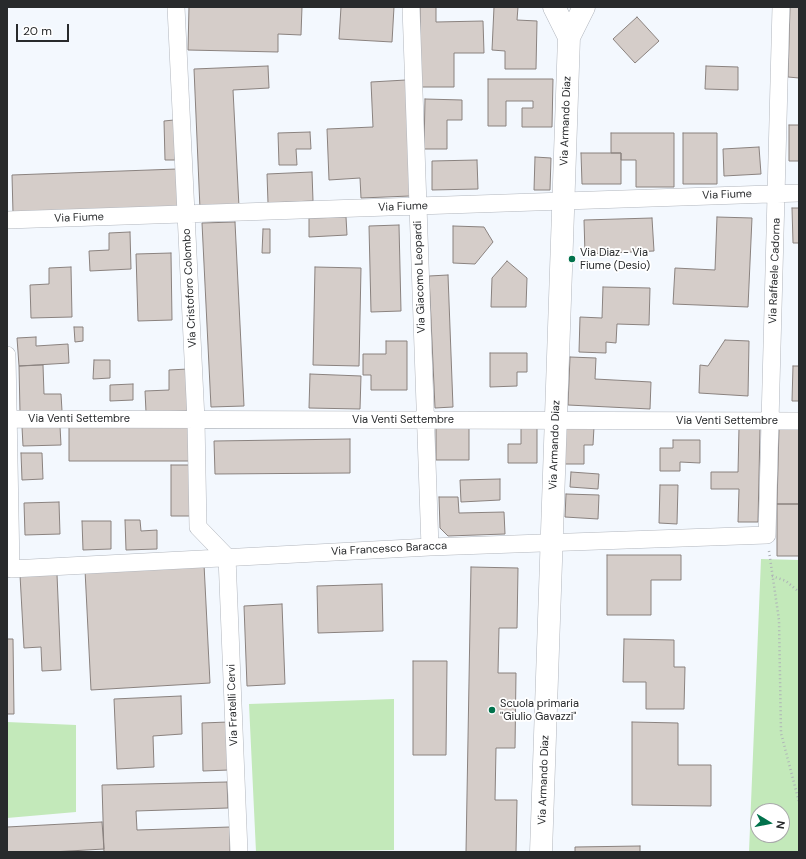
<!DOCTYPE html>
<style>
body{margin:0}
#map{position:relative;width:806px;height:859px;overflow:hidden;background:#f3f8fe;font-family:"DM Sans",sans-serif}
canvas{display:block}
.frame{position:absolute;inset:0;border:8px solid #282a2c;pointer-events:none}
.north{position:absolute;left:750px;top:803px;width:40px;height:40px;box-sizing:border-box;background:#fff;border:1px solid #a9aaab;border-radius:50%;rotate:100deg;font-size:11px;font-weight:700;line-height:16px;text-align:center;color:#282a2c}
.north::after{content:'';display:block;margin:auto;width:14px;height:18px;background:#01724c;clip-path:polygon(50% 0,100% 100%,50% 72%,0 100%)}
.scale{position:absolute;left:16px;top:24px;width:53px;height:18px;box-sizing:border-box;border:2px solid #282a2c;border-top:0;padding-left:5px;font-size:12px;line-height:14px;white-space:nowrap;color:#282a2c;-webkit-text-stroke:3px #fff;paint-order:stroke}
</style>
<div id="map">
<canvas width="806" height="859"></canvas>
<div class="frame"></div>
<div class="north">N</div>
<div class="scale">20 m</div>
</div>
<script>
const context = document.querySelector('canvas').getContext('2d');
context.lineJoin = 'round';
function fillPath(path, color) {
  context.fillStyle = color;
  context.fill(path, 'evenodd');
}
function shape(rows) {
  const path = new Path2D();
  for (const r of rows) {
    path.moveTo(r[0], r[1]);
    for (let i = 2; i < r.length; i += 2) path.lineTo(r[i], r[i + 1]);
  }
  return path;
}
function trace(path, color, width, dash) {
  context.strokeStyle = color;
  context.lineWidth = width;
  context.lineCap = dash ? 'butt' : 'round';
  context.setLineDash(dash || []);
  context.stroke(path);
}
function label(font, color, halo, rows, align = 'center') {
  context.font = font + ' "DM Sans",sans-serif';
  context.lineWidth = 3.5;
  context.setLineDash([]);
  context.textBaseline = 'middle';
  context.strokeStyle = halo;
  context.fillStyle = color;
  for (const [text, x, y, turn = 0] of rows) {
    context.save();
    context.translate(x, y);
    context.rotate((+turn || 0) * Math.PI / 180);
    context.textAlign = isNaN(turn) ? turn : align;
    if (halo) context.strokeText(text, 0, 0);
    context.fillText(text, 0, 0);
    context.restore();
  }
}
const green = shape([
 [761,559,799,560,799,852,749,852],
 [758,811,782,811,782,835,758,835],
 [394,699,394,850,256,852,249,704],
 [7,722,76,725,76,812,7,818]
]);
const building = shape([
 [189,7,302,7,301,35,278,34,278,52,188,50,189,7],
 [341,7,394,7,392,42,339,39,341,7],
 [420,7,436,7,436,22,483,21,484,53,454,53,454,87,421,87,420,7],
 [494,7,518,7,517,20,537,21,536,69,505,69,505,51,492,50,494,7],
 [790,7,799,7,799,78,788,77,790,7],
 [637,17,659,41,635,63,613,39,637,17],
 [268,66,269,88,233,90,239,207,200,209,194,69,268,66],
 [706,66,738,67,738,90,705,89,706,66],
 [488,79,553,79,552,127,522,127,522,108,533,108,533,101,506,101,506,126,488,126,488,79],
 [406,80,410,196,361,198,360,178,329,180,327,129,373,127,371,82,406,80],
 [425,99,462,100,462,120,447,120,447,149,424,149,425,99],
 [174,120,175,160,165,160,164,121,174,120],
 [789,125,799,125,799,161,789,161,789,125],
 [310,132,311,149,296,149,297,165,279,165,278,133,310,132],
 [611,133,674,133,674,187,636,187,636,160,621,160,621,153,611,153,611,133],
 [683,133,717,133,717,184,683,184,683,133],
 [759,147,761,174,724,176,723,149,759,147],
 [581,153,621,153,621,184,582,184,581,153],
 [535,157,551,158,550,190,534,190,535,157],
 [477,160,478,189,432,190,432,161,477,160],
 [177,169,178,207,13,213,12,175,177,169],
 [312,172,313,201,268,203,267,174,312,172],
 [792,208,799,208,799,243,793,243,792,208],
 [346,217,347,235,309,237,309,218,346,217],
 [717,217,752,218,748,307,673,304,675,268,715,270,717,217],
 [652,218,654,251,585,254,584,220,652,218],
 [235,222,244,406,211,407,202,223,235,222],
 [399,225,401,311,371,312,369,226,399,225],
 [453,226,484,227,493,242,475,264,453,263,453,226],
 [263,229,270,229,270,253,262,253,263,229],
 [130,232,131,269,90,271,89,251,109,250,109,233,130,232],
 [171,253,172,320,138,321,136,254,171,253],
 [507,261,527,278,526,307,491,307,492,278,507,261],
 [71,267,72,317,31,318,30,285,49,284,49,268,71,267],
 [315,267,361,268,359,366,313,365,315,267],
 [448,275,453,407,435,408,429,276,448,275],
 [603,287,650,288,649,325,617,324,616,343,606,342,606,353,579,352,580,317,602,318,603,287],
 [74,327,83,327,83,341,75,342,74,327],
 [36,337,36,346,68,344,69,363,19,366,17,338,36,337],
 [725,340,749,341,748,396,699,393,700,365,708,366,725,340],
 [386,341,407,341,407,390,371,390,371,375,363,375,363,354,386,354,386,341],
 [490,353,527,353,527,372,517,372,517,386,490,387,490,353],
 [570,357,596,358,595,379,651,382,650,409,568,405,570,357],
 [94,360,110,360,110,378,93,379,94,360],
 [43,365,44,394,61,394,62,411,20,412,19,366,43,365],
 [793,366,799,366,799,401,792,401,793,366],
 [188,369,190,411,146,412,145,391,169,390,169,370,188,369],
 [310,374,361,376,360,409,309,408,310,374],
 [133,384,133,400,110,401,110,385,133,384],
 [436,425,469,425,469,460,436,460,436,425],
 [60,426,61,445,23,446,22,427,60,426],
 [190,426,190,461,69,461,69,427,190,426],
 [521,426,537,426,537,463,508,463,508,444,521,444,521,426],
 [565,427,594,427,593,445,584,445,584,464,565,464,565,427],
 [739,428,760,429,758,522,738,522,739,489,711,489,711,472,738,472,739,428],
 [779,429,799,429,799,504,777,504,779,429],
 [350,439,350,473,215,474,214,441,350,439],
 [673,440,700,440,700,463,680,462,680,471,660,471,660,448,673,448,673,440],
 [21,453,42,453,43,479,22,480,21,453],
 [171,465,190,465,190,516,171,516,171,465],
 [571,472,599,474,598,489,570,487,571,472],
 [500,479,500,500,461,502,460,480,500,479],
 [660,485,678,485,677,524,659,523,660,485],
 [566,494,599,495,598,519,565,517,566,494],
 [439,497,458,497,459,513,504,512,505,534,448,536,440,528,439,497],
 [59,502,60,534,25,535,24,503,59,502],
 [777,504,799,504,799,556,777,556,777,504],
 [125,520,140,520,141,531,157,530,157,549,126,550,125,520],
 [82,521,111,521,111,549,83,550,82,521],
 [607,555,681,555,681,580,651,580,651,615,607,615,607,555],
 [204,564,210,683,91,690,85,570,204,564],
 [471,567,518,568,517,628,499,628,498,673,516,673,515,748,496,748,495,800,517,800,516,852,466,852,471,567],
 [57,574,61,670,42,671,41,647,24,648,20,575,57,574],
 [382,584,383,631,318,633,317,586,382,584],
 [282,604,285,684,247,686,244,606,282,604],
 [7,639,13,639,14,714,7,714,7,639],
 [624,639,674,640,674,667,685,667,684,709,646,709,646,682,623,682,624,639],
 [413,661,447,661,446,755,413,755,413,661],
 [181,696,182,734,153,736,154,767,117,769,114,699,181,696],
 [228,722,229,770,203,771,202,723,228,722],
 [632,722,678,723,678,765,711,765,711,806,632,805,632,722],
 [227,782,228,808,136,811,137,830,230,827,230,852,104,852,102,785,227,782],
 [102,822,104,849,52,852,7,852,7,827,102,822],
 [640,846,640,852,575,852,575,847,640,846]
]);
const path = shape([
 [769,551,779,620,781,733,799,802],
 [772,576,786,581,799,592]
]);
const minor = shape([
 [176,7,196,420,198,527,227,557,239,852],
 [411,7,430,547],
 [7,220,799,193],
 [7,355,11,569,430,547,767,535,781,7],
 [7,419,799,421]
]);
const tertiary = shape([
 [554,7,569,37],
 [541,852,569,37,584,7]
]);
const markers = [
 [572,259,4,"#01724c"],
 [492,710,4,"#01724c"]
];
const streetNames = [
 ["Via Armando Diaz",566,121,-88],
 ["Via Fiume",727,195,-2],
 ["Via Fiume",403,207,-2],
 ["Via Fiume",79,218,-2],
 ["Via Raffaele Cadorna",775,271,-88],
 ["Via Giacomo Leopardi",420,277,-92],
 ["Via Cristoforo Colombo",190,288,-93],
 ["Via Venti Settembre",79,419],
 ["Via Venti Settembre",403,420],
 ["Via Venti Settembre",727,421],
 ["Via Armando Diaz",555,445,-88],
 ["Via Francesco Baracca",389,549,-3],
 ["Via Fratelli Cervi",233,705,-92],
 ["Via Armando Diaz",544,780,-88]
];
const poiNames = [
 ["Via Diaz - Via",580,253],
 ["Fiume (Desio)",580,266],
 ["Scuola primaria",500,704],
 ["\"Giulio Gavazzi\"",500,717]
];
fillPath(green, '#c3e9ba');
fillPath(building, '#d5cdc9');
trace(building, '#8a827f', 1);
trace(minor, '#b2b6bd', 18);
trace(tertiary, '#b2b6bd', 23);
trace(path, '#aeb2b7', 2.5, [1, 3]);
trace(minor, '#fff', 17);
trace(tertiary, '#fff', 22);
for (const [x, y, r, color] of markers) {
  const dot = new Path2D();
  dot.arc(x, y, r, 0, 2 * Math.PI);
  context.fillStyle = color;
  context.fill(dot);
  trace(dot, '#fff', 1.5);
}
label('11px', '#282a2c', '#fff', streetNames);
label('11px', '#282a2c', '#fff', poiNames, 'left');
</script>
